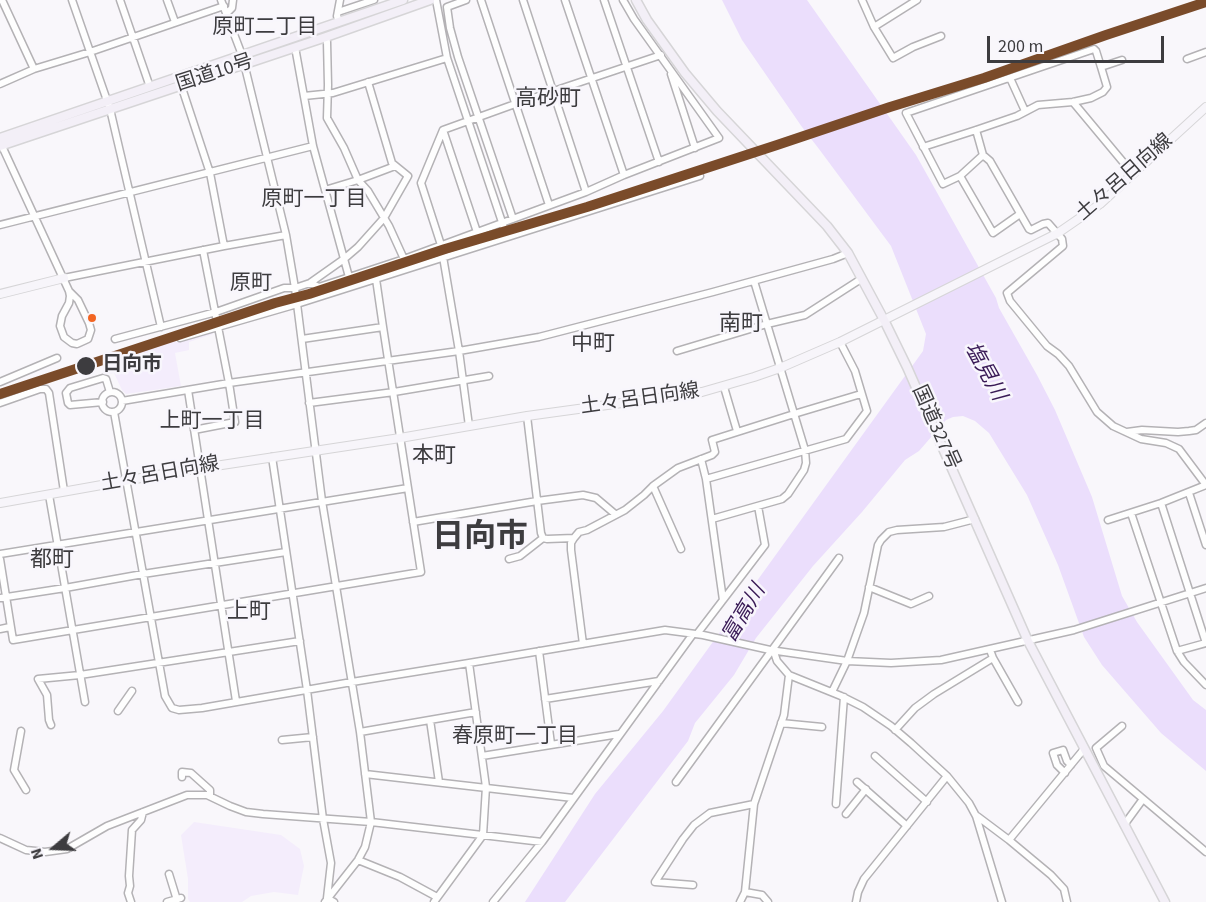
<!DOCTYPE html>
<meta charset="utf-8">
<style>
body{margin:0}
#map{position:relative;width:1206px;height:902px;overflow:hidden;background:#f9f7fb;font-family:"Source Sans 3",sans-serif}
canvas{display:block}
.north{position:absolute;left:24px;top:818px;width:60px;height:60px;-webkit-text-stroke:4px #f8f6fc;paint-order:stroke;rotate:251deg;font-size:16px;font-weight:700;line-height:24px;text-align:center;color:#3d3c3f}
.north::after{content:'';display:block;margin:auto;width:21px;height:27px;background:#3d3c3f;clip-path:polygon(50% 0,100% 100%,50% 72%,0 100%)}
.scale{position:absolute;left:987px;top:36px;width:177px;height:27px;box-sizing:border-box;border:3px solid #3d3c3f;border-top:0;padding-left:8px;font-size:18px;line-height:21px;white-space:nowrap;color:#3d3c3f;-webkit-text-stroke:4px #f8f6fc;paint-order:stroke}
</style>
<div id="map">
<canvas width="1206" height="902"></canvas>
<div class="north">N</div>
<div class="scale">200 m</div>
</div>
<script>
const context = document.querySelector('canvas').getContext('2d');
context.lineJoin = 'round';
function fillPath(path, color) {
  context.fillStyle = color;
  context.fill(path, 'evenodd');
}
function shape(rows) {
  const path = new Path2D();
  for (const r of rows) {
    if (r.length === 3) {
      path.moveTo(r[0] + r[2], r[1]);
      path.arc(r[0], r[1], r[2], 0, 2 * Math.PI);
      continue;
    }
    path.moveTo(r[0], r[1]);
    for (let i = 2; i < r.length; i += 2) path.lineTo(r[i], r[i + 1]);
  }
  return path;
}
function trace(path, color, width, dash) {
  context.strokeStyle = color;
  context.lineWidth = width;
  context.lineCap = dash ? 'butt' : 'round';
  context.setLineDash(dash || []);
  context.stroke(path);
}
function label(font, color, halo, rows, align = 'center') {
  context.font = font + ' "Source Sans 3","Noto Sans JP",sans-serif';
  context.lineWidth = 5;
  context.setLineDash([]);
  context.textBaseline = 'middle';
  context.strokeStyle = halo;
  context.fillStyle = color;
  for (const [text, x, y, turn = 0] of rows) {
    context.save();
    context.translate(x, y);
    context.rotate((+turn || 0) * Math.PI / 180);
    context.textAlign = isNaN(turn) ? turn : align;
    if (halo) context.strokeText(text, 0, 0);
    context.fillText(text, 0, 0);
    context.restore();
  }
}
const green = shape([
 [212,332,213,334,189,342,189,350,175,353,181,386,126,394,122,390,114,373,105,374,104,369,140,358,139,353,175,340,176,342],
 [194,822,281,835,300,849,304,866,298,895,274,892,251,896,242,902,190,902,188,899,188,879,181,835]
]);
const water = shape([
 [722,0,807,0,916,155,996,298,999,308,1037,375,1055,410,1092,497,1122,596,1137,622,1193,700,1206,710,1206,771,1161,733,1102,665,1084,637,1058,565,1027,495,989,433,975,421,963,416,953,417,946,420,919,451,905,460,862,512,813,566,756,638,734,675,695,723,688,741,565,902,525,902,595,794,663,711,923,351,926,334,891,246,819,149,802,127,742,40]
]);
const minor = shape([
 [2,0,34,69],
 [72,0,110,109,161,327],
 [120,0,150,87],
 [167,0,175,22],
 [221,0,242,55,286,235,295,288,322,501,360,732,371,822,365,847,358,860,325,902],
 [436,0,447,58,507,237],
 [466,0,447,7,450,28,458,57,513,219],
 [481,0,549,205],
 [523,0,586,192],
 [565,0,624,175],
 [604,0,659,162],
 [862,0,874,27,893,58,913,47,941,36],
 [338,12,374,0],
 [226,14,232,8,233,0],
 [339,22,337,16,340,0],
 [874,27,917,0],
 [326,37,327,42,328,85,327,118,344,148,358,180,368,191,389,226,404,259,586,192,624,175,719,138,634,19,623,0],
 [295,47,313,146,349,277],
 [1187,59,1206,52],
 [671,74,695,148],
 [1010,78,1025,111],
 [0,84,34,69,90,52,224,6],
 [181,85,210,173,224,246],
 [304,96,333,93,447,58],
 [1073,102,1133,174],
 [443,130,477,232],
 [976,130,983,155,990,161,1029,229,1031,230,1043,224,1048,223,1062,239,1063,246,1007,293,1010,301,1047,346,1058,354,1069,366,1097,412,1113,426,1141,439,1166,443,1179,449,1206,485],
 [1,144,69,291,70,296,69,303,62,316,60,326,64,337,72,343,77,344,88,339,91,330,89,323,78,300,69,291],
 [923,147,976,130,1017,116,1038,105,1073,102,1091,98,1103,92,1107,87,1101,67,1122,60],
 [983,155,960,176,943,184,906,113,1094,49,1096,51,1101,67],
 [960,176,993,233,1020,214],
 [325,190,358,180,395,166],
 [0,225,313,146],
 [64,278,224,246,286,235],
 [376,279,383,327],
 [310,283,319,287,404,259],
 [180,338,297,304,700,176],
 [115,339,216,312,284,288,295,288,310,283,344,259,358,247,384,218,408,176,392,163,368,82],
 [677,351,767,324,805,315,861,279],
 [0,382,57,358],
 [724,387,737,431],
 [188,390,236,701],
 [112,402,10],
 [122,401,229,383,459,351,539,337,713,292,833,259,848,253],
 [103,402,70,405,68,403,66,393,70,388,103,378,106,379,110,392],
 [0,403,40,389,46,389,49,393,64,491],
 [309,403,394,392,489,376],
 [114,412,165,696,172,708,179,710,202,708,352,682,469,663,665,630,703,635,770,650,847,661,891,663,941,660,1074,630,1206,588],
 [527,416,541,533,543,538,547,539,574,538],
 [469,426,459,351,441,245,421,183,443,130,515,104,661,55],
 [194,430,235,422,229,383,203,250],
 [1127,432,1142,430,1178,432,1189,431,1196,430,1206,423],
 [272,457,307,690,323,819,331,863,327,898,334,902],
 [701,459,706,479,723,600],
 [706,479,846,439,867,411,855,371,840,342],
 [653,486,681,549],
 [1189,493,1206,545],
 [49,495,85,702],
 [1161,503,1206,643],
 [1131,513,1177,651,1184,662,1206,685],
 [712,519,782,499,788,494,804,470,806,463,805,450,754,281],
 [1108,520,1161,503,1206,485],
 [413,522,537,501,583,495,596,498,615,514],
 [0,554,408,488],
 [0,559,13,640,421,572,383,327,302,339],
 [509,559,520,556,543,538],
 [869,587,911,604,929,596],
 [0,598,65,588,143,574,286,552],
 [0,629,10,627],
 [697,634,765,545,758,506],
 [583,644,571,550,571,543,574,538,579,532,587,530,625,510,644,495,653,486,678,468,712,455,715,452,712,440,794,414,861,394],
 [773,649,777,661,789,675,841,696,863,707,891,726,911,743,947,776,969,803,976,816,1002,902],
 [539,651,551,744],
 [1177,651,1206,643],
 [993,658,1018,702],
 [832,692,847,661,864,613,878,545,881,540,889,532,897,530,944,527,975,519],
 [545,699,659,681],
 [118,711,132,691],
 [430,720,439,782],
 [781,723,822,727],
 [51,725,49,720,47,695,38,679,80,675,300,641],
 [1122,726,1096,748,1104,766,1206,852],
 [895,730,915,708,934,694,993,658,990,650],
 [21,731,14,770,26,790],
 [360,732,476,712],
 [282,740,313,737],
 [482,756,619,734],
 [875,756,927,802],
 [1065,773,1057,765,1053,753,1063,750,1067,761,1071,765],
 [365,774,573,798],
 [182,777,182,772,191,773,210,790,210,796],
 [676,782,839,558],
 [857,782,907,826],
 [836,804,844,697],
 [846,814,866,789],
 [977,816,1009,840,1051,875,1064,889,1067,902],
 [1124,825,1143,799],
 [0,838,26,850,45,852,67,849,107,826,187,795,207,795,230,806,246,812,263,814,371,822,542,842],
 [1009,840,1084,749],
 [358,860,400,877,437,897],
 [169,874,177,900],
 [693,885,655,882,683,839,694,825,710,813,754,804],
 [745,892,762,895,768,902],
 [131,902,128,893,130,886,129,876,132,830,141,820,143,812],
 [167,902,181,898],
 [434,902,483,835,486,787,469,663],
 [493,902,542,842,693,634],
 [740,902,745,892,754,804,784,715,789,675],
 [856,902,858,892,864,879,947,776]
]);
const major = shape([
 [0,294,64,278],
 [0,503,169,473,400,438,527,416,702,392,754,377,780,368,840,342,1058,233,1100,204,1206,107]
]);
const highway = shape([
 [636,0,647,20,685,73,717,111,827,226,848,253,884,320,907,367,1028,641,1165,902],
 [0,138,403,0],
 [0,146,326,37,430,0]
]);
const rail1 = shape([
 [0,394,275,303,309,294,445,249,587,207,777,145,890,107,984,78,1106,35,1206,2]
]);
const markers = [
 [92,318,5,"#f26522"],
 [86,366,10,"#3d3c3f"]
];
const streetNames = [
 ["国道10号",215,74,-18],
 ["土々呂日向線",1125,178,-41],
 ["土々呂日向線",640,400,-8],
 ["国道327号",935,428,66],
 ["土々呂日向線",160,475,-10]
];
const stopNames = [
 ["日向市",102,366]
];
const neighbourhoodNames = [
 ["原町二丁目",265,28],
 ["原町一丁目",314,200],
 ["原町",251,284],
 ["上町一丁目",212,422],
 ["春原町一丁目",515,737]
];
const waterNames = [
 ["塩見川",984,372,61],
 ["富高川",745,614,-59]
];
const quarterNames = [
 ["高砂町",548,100],
 ["南町",741,325],
 ["中町",593,345],
 ["本町",434,457],
 ["都町",52,561],
 ["上町",249,613]
];
const townNames = [
 ["日向市",480,539]
];
fillPath(green, '#f4edfc');
fillPath(water, '#ebdefc');
trace(minor, '#b4b2b5', 9);
trace(major, '#d6d5d7', 10);
trace(highway, '#d6d5d7', 11);
trace(minor, '#fefefe', 6);
trace(major, '#f7f5fa', 8);
trace(highway, '#f3eff7', 8);
trace(rail1, '#7a4b2a', 10);
for (const [x, y, r, color] of markers) {
  const dot = new Path2D();
  dot.arc(x, y, r, 0, 2 * Math.PI);
  context.fillStyle = color;
  context.fill(dot);
  trace(dot, '#f8f6fc', 2);
}
label('20px', '#3d3c3f', '#f8f6fc', streetNames);
label('bold 20px', '#3d3c3f', '#f8f6fc', stopNames, 'left');
label('21px', '#3d3c3f', '#f8f6fc', neighbourhoodNames);
label('italic 21px', '#391a56', '#f8f6fc', waterNames);
label('22px', '#3d3c3f', '#f8f6fc', quarterNames);
label('bold 32px', '#3d3c3f', '#f8f6fc', townNames);
</script>
